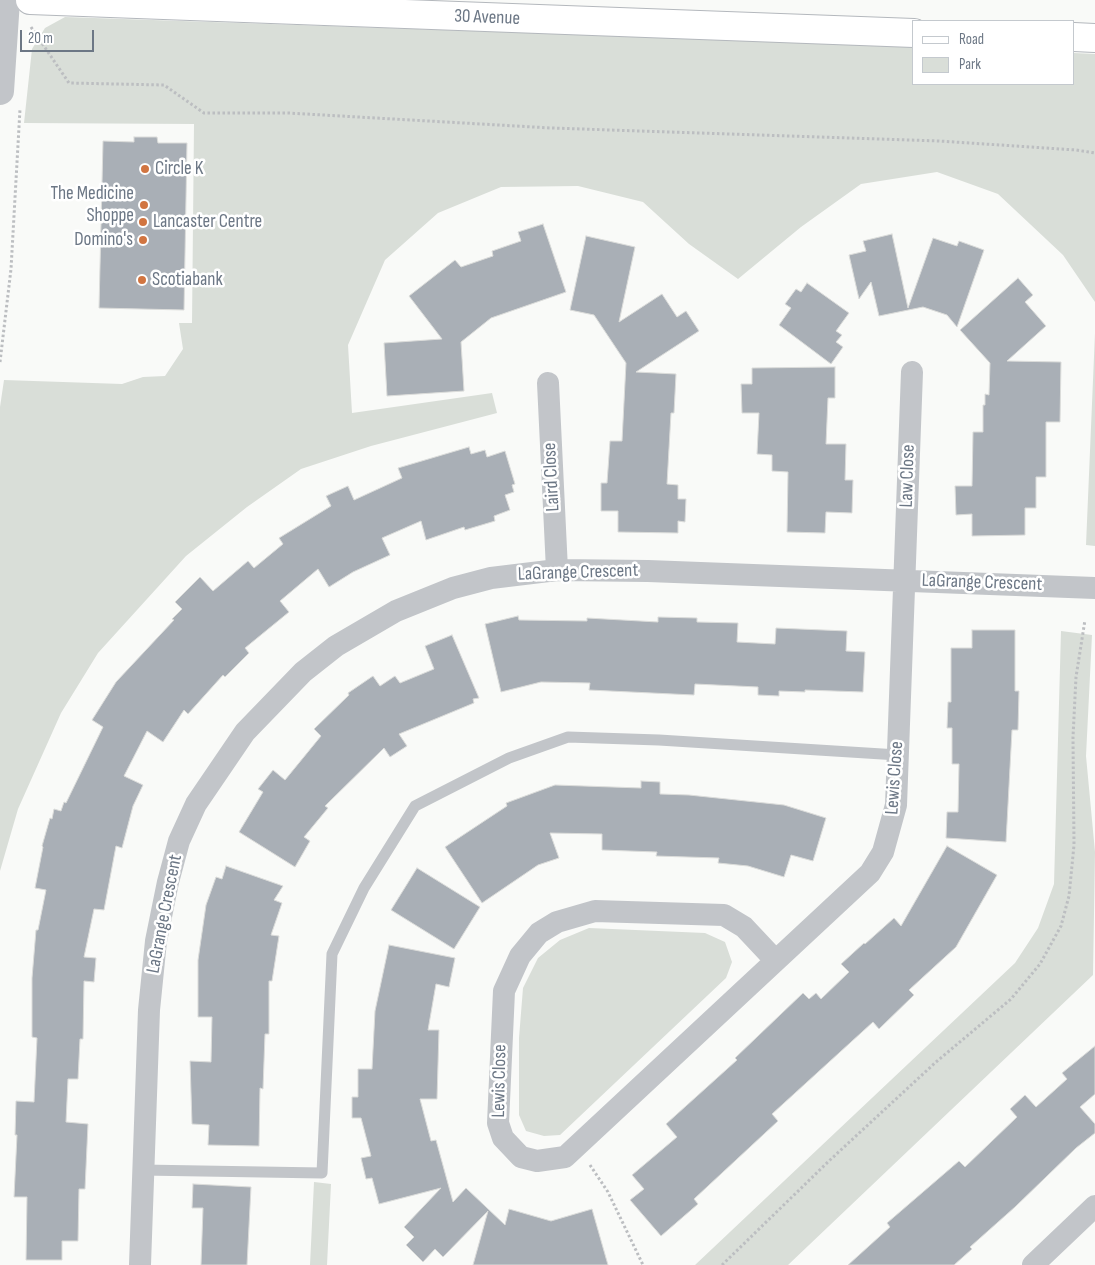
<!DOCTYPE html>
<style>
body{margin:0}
#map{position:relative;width:1095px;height:1265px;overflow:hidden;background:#f9faf8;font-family:"Sofia Sans Condensed",sans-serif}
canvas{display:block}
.legend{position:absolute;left:912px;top:20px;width:162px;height:65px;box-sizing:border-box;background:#fff;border:1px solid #c4c9ce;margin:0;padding:6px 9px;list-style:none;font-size:15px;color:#6c7785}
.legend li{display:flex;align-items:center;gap:10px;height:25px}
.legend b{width:25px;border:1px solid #c4c9ce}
.scale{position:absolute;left:20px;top:30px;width:74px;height:22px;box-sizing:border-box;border:2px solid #6c7785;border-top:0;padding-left:6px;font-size:15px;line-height:18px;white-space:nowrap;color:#6c7785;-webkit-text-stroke:4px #fff;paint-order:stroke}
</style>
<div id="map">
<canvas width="1095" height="1265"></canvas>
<ul class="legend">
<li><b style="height:6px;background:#fff"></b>Road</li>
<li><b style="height:14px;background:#d9ded8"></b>Park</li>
</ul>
<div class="scale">20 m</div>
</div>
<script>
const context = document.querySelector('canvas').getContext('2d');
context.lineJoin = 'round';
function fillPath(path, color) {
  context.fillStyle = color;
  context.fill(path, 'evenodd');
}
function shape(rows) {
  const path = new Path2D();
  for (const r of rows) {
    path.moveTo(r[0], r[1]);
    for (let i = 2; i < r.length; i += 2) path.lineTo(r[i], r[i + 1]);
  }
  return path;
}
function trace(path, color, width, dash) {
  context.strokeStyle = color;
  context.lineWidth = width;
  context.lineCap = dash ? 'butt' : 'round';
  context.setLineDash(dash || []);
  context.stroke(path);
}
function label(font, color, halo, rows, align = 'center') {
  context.font = font + ' "Sofia Sans Condensed",sans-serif';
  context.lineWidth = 5;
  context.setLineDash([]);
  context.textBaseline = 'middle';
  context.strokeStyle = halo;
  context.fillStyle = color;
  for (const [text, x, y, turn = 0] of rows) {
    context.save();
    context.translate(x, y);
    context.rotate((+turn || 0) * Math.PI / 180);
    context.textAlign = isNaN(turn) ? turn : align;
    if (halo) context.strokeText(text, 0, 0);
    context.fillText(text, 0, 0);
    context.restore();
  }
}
const green = shape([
 [65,17,914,46,914,84,1074,84,1074,53,1095,54,1095,302,1063,255,998,194,937,172,861,184,801,227,738,279,689,244,643,202,578,186,501,187,438,213,385,260,348,345,352,413,492,393,497,413,371,446,301,469,247,507,186,556,98,653,61,713,18,809,0,871,0,407,4,380,122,384,143,377,165,376,183,349,179,323,192,323,194,124,24,123,32,49,45,28],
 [1095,333,1095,546,1086,545],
 [1061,631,1092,635,1086,756,1095,852,1093,975,788,1265,695,1265,1015,963,1038,928,1054,884],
 [589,928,705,933,725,942,732,962,726,978,560,1135,544,1136,526,1131,519,1115,519,1038,523,988,538,958,560,940],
 [314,1182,331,1184,327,1265,310,1265]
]);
const building = shape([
 [134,137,157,137,158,143,187,143,184,310,99,308,103,141,134,142,134,137],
 [543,224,566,292,491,318,461,342,464,391,387,396,384,343,442,339,409,296,455,260,461,267,493,256,492,251,521,241,518,232,543,224],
 [892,234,908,308,933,238,957,246,959,241,984,250,957,327,947,315,923,307,879,316,871,282,859,299,849,255,866,251,863,241,892,234],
 [586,236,635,247,619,322,662,294,677,317,686,311,699,331,636,372,676,374,674,413,671,413,667,484,678,485,678,499,686,499,685,522,678,521,678,533,618,532,618,511,601,511,601,483,607,483,610,441,622,441,626,363,594,315,570,310,586,236],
 [1018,278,1033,295,1025,302,1046,326,1007,361,1061,362,1060,422,1046,422,1046,477,1036,477,1036,508,1025,508,1025,535,972,536,972,514,956,515,955,486,972,486,973,432,983,432,983,405,985,405,985,394,989,395,990,363,960,330,1018,278],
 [807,283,849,313,836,331,842,335,836,342,843,347,831,364,779,325,791,308,785,304,796,289,801,292,807,283],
 [835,367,835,398,828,398,826,444,846,444,845,480,853,480,852,513,826,512,825,533,787,532,788,472,772,471,772,455,757,454,759,413,742,413,741,384,752,384,752,368,835,367],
 [469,447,471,454,485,450,487,457,505,451,515,484,512,485,514,492,505,495,510,510,494,516,495,521,465,530,464,527,426,540,421,521,382,538,390,555,353,572,329,587,318,569,280,601,289,612,245,648,249,653,225,677,223,675,188,714,184,710,163,742,147,731,124,776,143,785,133,806,122,848,116,846,104,910,94,909,84,957,96,958,94,982,84,981,83,1039,80,1039,78,1079,68,1079,66,1122,88,1124,85,1189,79,1189,78,1241,62,1241,62,1260,26,1260,27,1197,14,1197,17,1135,15,1135,16,1101,34,1102,37,1038,32,1037,32,978,36,930,38,930,46,890,35,888,43,847,42,846,50,818,52,819,54,809,61,811,64,802,66,803,103,727,92,720,116,682,174,620,172,619,182,609,175,602,200,577,213,591,248,561,254,568,283,544,279,538,331,506,326,496,348,486,354,500,402,478,398,468,469,447],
 [518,616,519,620,587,621,587,618,658,622,658,617,697,618,697,622,738,623,737,642,775,644,776,628,847,631,846,651,865,652,863,692,805,690,805,692,779,691,779,696,758,695,758,687,695,684,694,695,589,690,590,683,541,682,501,692,485,624,518,616],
 [972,630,1015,630,1015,691,1019,691,1018,730,1012,730,1006,842,946,838,947,812,958,812,959,764,952,764,952,728,947,728,948,702,951,702,951,648,972,648,972,630],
 [452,635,479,698,473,699,474,703,399,734,407,746,390,757,384,748,325,806,328,808,304,837,310,841,295,867,239,832,263,792,258,789,273,770,285,780,321,736,314,729,349,695,348,693,373,676,380,686,395,676,400,683,434,669,425,646,452,635],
 [641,781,660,782,660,794,689,795,784,805,826,818,813,861,791,855,784,877,748,866,718,863,719,858,656,856,657,852,602,850,602,834,550,833,559,858,538,865,482,903,445,847,507,806,506,803,555,785,641,788,641,781],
 [947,846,997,875,956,947,909,990,914,995,879,1029,873,1022,772,1114,778,1121,694,1199,698,1204,661,1236,630,1200,644,1189,632,1175,677,1137,666,1124,737,1060,735,1058,803,993,809,999,816,993,821,999,849,972,841,964,864,943,865,944,894,918,901,926,947,846],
 [226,866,283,886,274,900,282,903,271,935,279,936,272,981,269,981,269,1034,265,1034,263,1089,260,1088,259,1146,208,1145,209,1125,192,1124,190,1061,211,1062,212,1017,198,1017,198,960,206,905,216,877,222,879,226,866],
 [417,868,480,907,454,949,391,910,417,868],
 [389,945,455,958,449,987,436,984,428,1030,439,1030,437,1099,420,1099,431,1141,436,1140,453,1202,466,1188,505,1225,509,1209,551,1221,592,1209,608,1265,473,1265,488,1211,443,1257,435,1249,423,1262,406,1245,414,1237,404,1227,441,1188,379,1204,372,1178,366,1179,361,1158,371,1156,361,1118,352,1118,352,1097,358,1097,358,1069,372,1069,375,1011,389,945],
 [1095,1046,1095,1094,1080,1107,1095,1124,1095,1133,1076,1148,1015,1207,970,1247,972,1249,954,1265,848,1265,890,1227,887,1223,959,1161,965,1167,1017,1117,1010,1109,1025,1095,1036,1107,1067,1079,1062,1073,1095,1046],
 [193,1184,251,1187,247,1265,201,1265,203,1208,192,1208,193,1184]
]);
const path = shape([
 [31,27,69,83,164,85,204,113,288,113,551,128,939,141,1076,150,1095,153],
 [30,44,37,35],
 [0,362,11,269,20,109],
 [590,1165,608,1192,643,1265],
 [722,1265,830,1160,936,1062,1011,999,1040,964,1061,926,1069,896,1074,845,1073,737,1076,677,1085,620]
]);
const service = shape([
 [142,1170,322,1173,332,954,364,888,415,806,509,758,568,737,659,740,898,755]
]);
const minor = shape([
 [548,383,557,570],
 [775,960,744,927,724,915,595,911,557,922,539,933,520,956,504,991,498,1123,503,1138,521,1157,537,1161,565,1157,870,873,883,852,896,805,912,372],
 [140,1265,149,1010,156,941,168,882,179,841,196,804,245,732,303,672,336,646,396,611,453,588,491,578,557,570,648,571,1095,588],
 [1033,1265,1095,1206]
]);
const tertiary = shape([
 [0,91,6,0]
]);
const secondary = shape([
 [30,0,914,33],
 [1074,37,1095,38]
]);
const markers = [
 [145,169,5,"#d17541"],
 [144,205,5,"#d17541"],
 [143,222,5,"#d17541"],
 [143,240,5,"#d17541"],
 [142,280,5,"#d17541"]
];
const streetNames = [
 ["30 Avenue",487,18,2],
 ["Law Close",908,476,-88],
 ["Laird Close",552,477,-93],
 ["LaGrange Crescent",578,573,-2],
 ["LaGrange Crescent",982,583,2],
 ["Lewis Close",895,778,-86],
 ["LaGrange Crescent",165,914,-79],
 ["Lewis Close",500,1081,-89]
];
const poiNames = [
 ["Circle K",155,169],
 ["The Medicine",134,194,"right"],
 ["Shoppe",134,216,"right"],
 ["Lancaster Centre",153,222],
 ["Domino's",133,240,"right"],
 ["Scotiabank",152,280]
];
fillPath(green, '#d9ded8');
fillPath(building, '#a9afb6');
trace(building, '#dbdcda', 1);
trace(secondary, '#b4b8bd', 30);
trace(path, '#bcbec1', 3, [2.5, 2.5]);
trace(service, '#c2c5c9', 11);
trace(minor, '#c2c5c9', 22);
trace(tertiary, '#c2c5c9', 28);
trace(secondary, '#fff', 28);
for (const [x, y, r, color] of markers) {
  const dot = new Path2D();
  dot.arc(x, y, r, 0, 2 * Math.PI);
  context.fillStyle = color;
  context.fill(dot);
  trace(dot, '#fff', 2);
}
label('19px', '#6c7785', '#fff', streetNames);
label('19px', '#6c7785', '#fff', poiNames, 'left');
</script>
